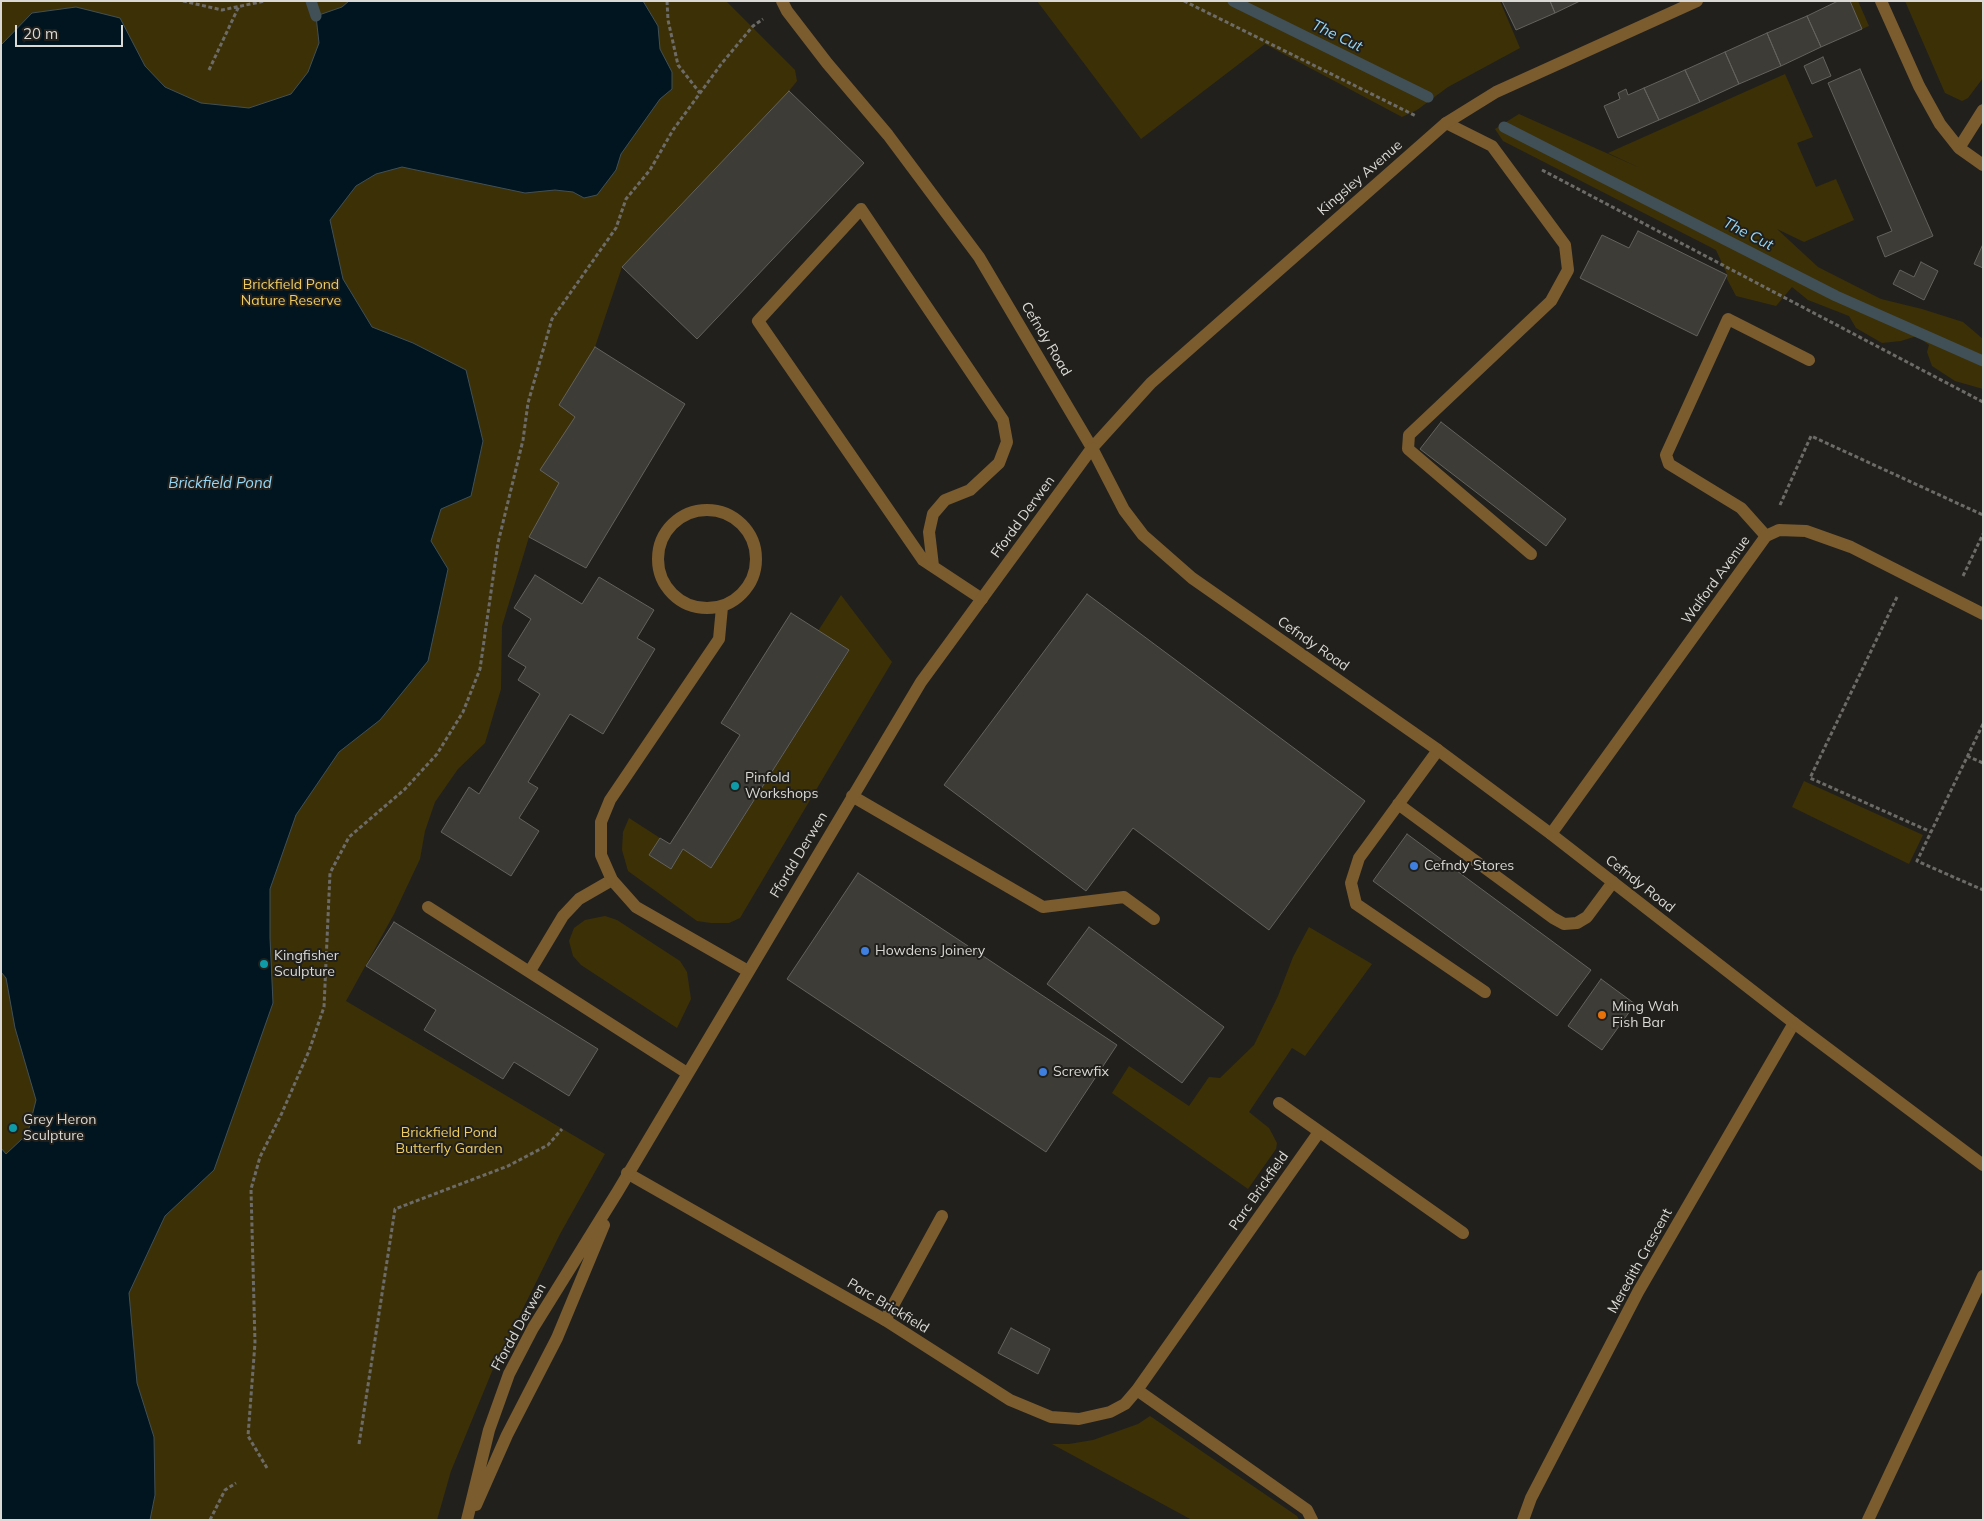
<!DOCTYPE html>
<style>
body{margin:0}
#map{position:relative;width:1984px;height:1521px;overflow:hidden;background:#22201c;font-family:Mulish,sans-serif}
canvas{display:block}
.frame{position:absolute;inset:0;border:2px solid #dad9d6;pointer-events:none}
.scale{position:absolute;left:15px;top:25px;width:108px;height:22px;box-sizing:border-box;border:2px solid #dad9d6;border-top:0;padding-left:6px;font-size:15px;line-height:18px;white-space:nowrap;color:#dad9d6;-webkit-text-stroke:4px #22201c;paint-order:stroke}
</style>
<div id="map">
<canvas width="1984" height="1521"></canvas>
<div class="frame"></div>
<div class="scale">20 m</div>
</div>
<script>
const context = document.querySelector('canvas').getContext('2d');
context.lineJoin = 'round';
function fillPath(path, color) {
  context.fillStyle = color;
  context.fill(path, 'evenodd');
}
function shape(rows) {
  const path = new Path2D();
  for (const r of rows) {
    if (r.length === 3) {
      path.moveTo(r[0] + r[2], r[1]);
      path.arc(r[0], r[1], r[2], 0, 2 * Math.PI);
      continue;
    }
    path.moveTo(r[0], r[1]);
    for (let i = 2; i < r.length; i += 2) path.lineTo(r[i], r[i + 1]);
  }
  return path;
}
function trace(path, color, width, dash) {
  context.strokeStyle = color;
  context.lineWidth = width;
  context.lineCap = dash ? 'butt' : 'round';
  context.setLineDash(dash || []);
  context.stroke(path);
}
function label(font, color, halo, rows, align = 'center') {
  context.font = font + ' Mulish,sans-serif';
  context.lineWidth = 4;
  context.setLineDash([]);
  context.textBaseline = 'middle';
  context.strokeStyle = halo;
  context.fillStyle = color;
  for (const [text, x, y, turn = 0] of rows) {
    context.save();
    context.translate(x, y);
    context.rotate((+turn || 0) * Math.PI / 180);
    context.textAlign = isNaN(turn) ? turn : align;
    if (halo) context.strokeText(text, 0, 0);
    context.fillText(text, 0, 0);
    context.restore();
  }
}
const green = shape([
 [1,1,726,1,795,70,797,81,789,91,622,267,595,347,559,405,575,417,559,483,529,537,502,626,501,689,485,743,458,769,435,802,425,831,420,859,394,914,346,1001,605,1154,560,1234,493,1369,451,1471,437,1520,1,1520],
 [1037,1,1500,1,1520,48,1448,87,1417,110,1402,117,1265,44,1141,139],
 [1850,1,1858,1,1869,26,1862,29],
 [1905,1,1983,1,1983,78,1968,98,1962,101,1945,93],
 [1785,74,1813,137,1797,143,1816,187,1836,179,1854,220,1804,242,1777,229,1818,267,1881,299,1922,309,1963,322,1983,339,1983,389,1955,381,1932,366,1927,352,1929,345,1917,336,1901,341,1882,343,1856,328,1849,316,1808,300,1792,287,1776,306,1736,296,1727,279,1727,274,1716,250,1503,141,1495,129,1519,114,1640,168,1608,153],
 [841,595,892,662,740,918,729,923,711,923,697,921,628,871,622,850,623,832,629,818,660,838,650,855,671,868,683,849,712,867,849,651,818,631],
 [1804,781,1923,835,1909,864,1792,807],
 [605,916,617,920,680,961,687,972,691,999,677,1028,581,965,573,956,569,941,574,928,585,920],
 [1309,927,1372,964,1305,1056,1292,1048,1249,1112,1269,1128,1277,1143,1276,1149,1248,1189,1112,1093,1129,1066,1189,1106,1209,1077,1220,1078,1254,1045,1278,996,1293,957],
 [1150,1416,1297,1516,1299,1520,1192,1520,1052,1444,1069,1444,1093,1440,1138,1424]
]);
const water = shape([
 [349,1,643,1,658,26,660,49,672,72,672,89,660,99,621,154,616,170,597,195,584,198,573,192,555,190,525,193,402,167,376,174,356,186,330,220,343,279,372,327,413,343,466,370,483,441,471,496,441,509,431,541,448,569,428,661,380,720,339,752,296,815,270,889,270,938,273,1003,214,1170,165,1216,129,1293,137,1383,154,1437,155,1495,150,1520,1,1520,1,1148,6,1154,23,1138,29,1128,36,1100,15,1028,6,978,1,972,1,45,32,13,76,7,120,18,145,66,165,87,201,103,249,108,291,94,308,72,319,43,316,16,342,7,349,1]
]);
const stream = shape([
 [311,1,316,16],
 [1233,1,1428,97],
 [1504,127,1836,296,1983,361]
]);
const building = shape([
 [1502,1,1550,1,1555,13,1516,30,1502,1],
 [1550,1,1580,1,1555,13,1550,1],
 [1838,1,1850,1,1862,29,1821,47,1807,16,1838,1],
 [1807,16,1821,47,1781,66,1767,33,1807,16],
 [1767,33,1781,66,1739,84,1725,52,1767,33],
 [1725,52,1739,84,1700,102,1685,70,1725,52],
 [1823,57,1831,76,1812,84,1804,66,1823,57],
 [1860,69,1933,236,1885,257,1877,237,1892,231,1828,83,1860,69],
 [1685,70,1700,102,1659,120,1644,88,1685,70],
 [1644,88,1659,120,1618,138,1604,106,1620,99,1618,93,1626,89,1628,95,1644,88],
 [789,91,864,163,697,339,622,267,789,91],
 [1638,231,1727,275,1697,336,1580,278,1602,235,1629,248,1638,231],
 [1983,244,1983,268,1974,264,1983,244],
 [1921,262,1938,271,1924,300,1893,284,1900,270,1914,277,1921,262],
 [595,347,685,404,586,568,529,537,559,483,540,470,575,417,559,405,595,347],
 [1441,422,1566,519,1546,546,1420,449,1441,422],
 [535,575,582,604,599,577,654,610,637,638,655,649,603,734,570,714,528,782,538,788,519,818,539,831,511,876,441,832,469,787,479,794,540,694,518,680,526,667,508,656,531,619,514,608,535,575],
 [1087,594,1365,801,1269,930,1133,828,1086,891,944,785,1087,594],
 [791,613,849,650,711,868,683,849,671,869,649,855,660,838,670,844,740,735,721,723,791,613],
 [1407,834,1591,970,1557,1016,1373,881,1407,834],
 [858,873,1117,1045,1046,1152,787,979,858,873],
 [394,922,598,1049,569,1096,514,1062,503,1079,424,1030,436,1010,366,966,394,922],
 [1089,927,1224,1027,1182,1083,1047,984,1089,927],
 [1601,979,1635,1004,1602,1050,1568,1026,1601,979],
 [1011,1328,1050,1349,1038,1374,998,1353,1011,1328]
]);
const path = shape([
 [183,1,222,10,265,1],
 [667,1,668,20,678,65,700,93],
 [1184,1,1416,116],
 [209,70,239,6],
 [1542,170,1983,402],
 [1780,505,1811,436,1983,515],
 [1963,576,1983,534],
 [1897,597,1810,778,1931,832],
 [1983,724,1917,861,1983,890],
 [1967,756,1983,763],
 [359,1444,395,1209,508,1166,548,1145,562,1129],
 [267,1468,248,1436,255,1343,251,1189,260,1157,281,1115,309,1051,324,1007,330,873,349,837,405,789,437,754,463,712,480,669,498,543,523,440,528,403,552,319,616,228,626,199,650,170,673,130,722,63,753,26,763,19],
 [210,1520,225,1490,236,1483]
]);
const service = shape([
 [1446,123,1492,146,1565,245,1568,270,1551,301,1409,435,1408,449,1531,554],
 [1766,536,1741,508,1669,464,1666,455,1728,319,1809,360],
 [933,566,929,532,933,514,945,500,970,490,999,463,1007,442,1003,420,861,209,758,321,923,560,982,599],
 [1438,750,1359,858,1351,883,1356,904,1485,992],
 [852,796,1043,907,1124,897,1154,919],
 [1398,804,1553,918,1564,924,1577,923,1587,917,1613,882],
 [428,907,687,1073],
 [530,971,563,916,579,899,612,880],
 [885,1320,942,1216]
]);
const minor = shape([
 [782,1,787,11,827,63,888,135,979,257,1092,448,1151,383,1446,123,1496,92,1697,1],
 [1881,1,1919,86,1940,124,1959,148],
 [1983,110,1959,148,1983,165],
 [707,559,49],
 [722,607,719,639,610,800,601,822,601,855,612,880,636,907,748,971],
 [1551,834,1766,536,1779,530,1806,531,1851,547,1983,614],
 [1279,1103,1463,1233],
 [627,1173,885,1320,1010,1400,1051,1417,1079,1419,1110,1412,1125,1404,1137,1390,1319,1132],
 [1137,1390,1307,1510,1312,1520],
 [1523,1520,1531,1498,1638,1292,1794,1023],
 [1868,1520,1983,1276]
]);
const tertiary = shape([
 [476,1505,507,1435,557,1338,604,1225],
 [467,1520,489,1430,509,1374,533,1328,618,1191,921,682,1092,448,1124,510,1143,535,1192,578,1438,750,1551,834,1794,1023,1983,1165]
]);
const markers = [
 [735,786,5,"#0f9aa8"],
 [1414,866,5,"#3f7fe0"],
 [865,951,5,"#3f7fe0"],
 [264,964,5,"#0f9aa8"],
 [1602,1015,5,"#e8710a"],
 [1043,1072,5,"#3f7fe0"],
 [13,1128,5,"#0f9aa8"]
];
const streetNames = [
 ["Kingsley Avenue",1360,178,-41],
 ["Cefndy Road",1046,339,59],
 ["Ffordd Derwen",1023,517,-54],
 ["Walford Avenue",1716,580,-54],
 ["Cefndy Road",1313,644,35],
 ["Ffordd Derwen",799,855,-59],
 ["Cefndy Road",1640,884,38],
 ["Parc Brickfield",1259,1191,-55],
 ["Meredith Crescent",1640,1261,-61],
 ["Parc Brickfield",888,1306,31],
 ["Ffordd Derwen",519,1327,-61]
];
const parkNames = [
 ["Brickfield Pond",291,285],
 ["Nature Reserve",291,301],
 ["Brickfield Pond",449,1133],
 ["Butterfly Garden",449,1149]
];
const poiNames = [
 ["Pinfold",745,778],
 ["Workshops",745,794],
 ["Cefndy Stores",1424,866],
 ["Howdens Joinery",875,951],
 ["Kingfisher",274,956],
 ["Sculpture",274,972],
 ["Ming Wah",1612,1007],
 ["Fish Bar",1612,1023],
 ["Screwfix",1053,1072],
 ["Grey Heron",23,1120],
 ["Sculpture",23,1136]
];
const waterNames = [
 ["The Cut",1337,36,26],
 ["The Cut",1748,234,27],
 ["Brickfield Pond",220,483]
];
fillPath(green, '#3c3007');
fillPath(water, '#001520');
trace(water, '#415057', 1);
trace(stream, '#415057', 11);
fillPath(building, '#3d3c37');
trace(building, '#64625d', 1);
trace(path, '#6d6b67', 3, [4, 2.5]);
trace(service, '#7a5c2f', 12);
trace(minor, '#7a5c2f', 12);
trace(tertiary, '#7a5c2f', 12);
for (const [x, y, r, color] of markers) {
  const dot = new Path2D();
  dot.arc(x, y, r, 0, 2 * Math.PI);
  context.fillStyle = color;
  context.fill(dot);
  trace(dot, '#22201c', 2);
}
label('14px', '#dad9d6', '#22201c', streetNames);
label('14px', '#eecc60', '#22201c', parkNames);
label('14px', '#dad9d6', '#22201c', poiNames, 'left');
label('italic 15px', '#96d7f6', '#22201c', waterNames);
</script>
